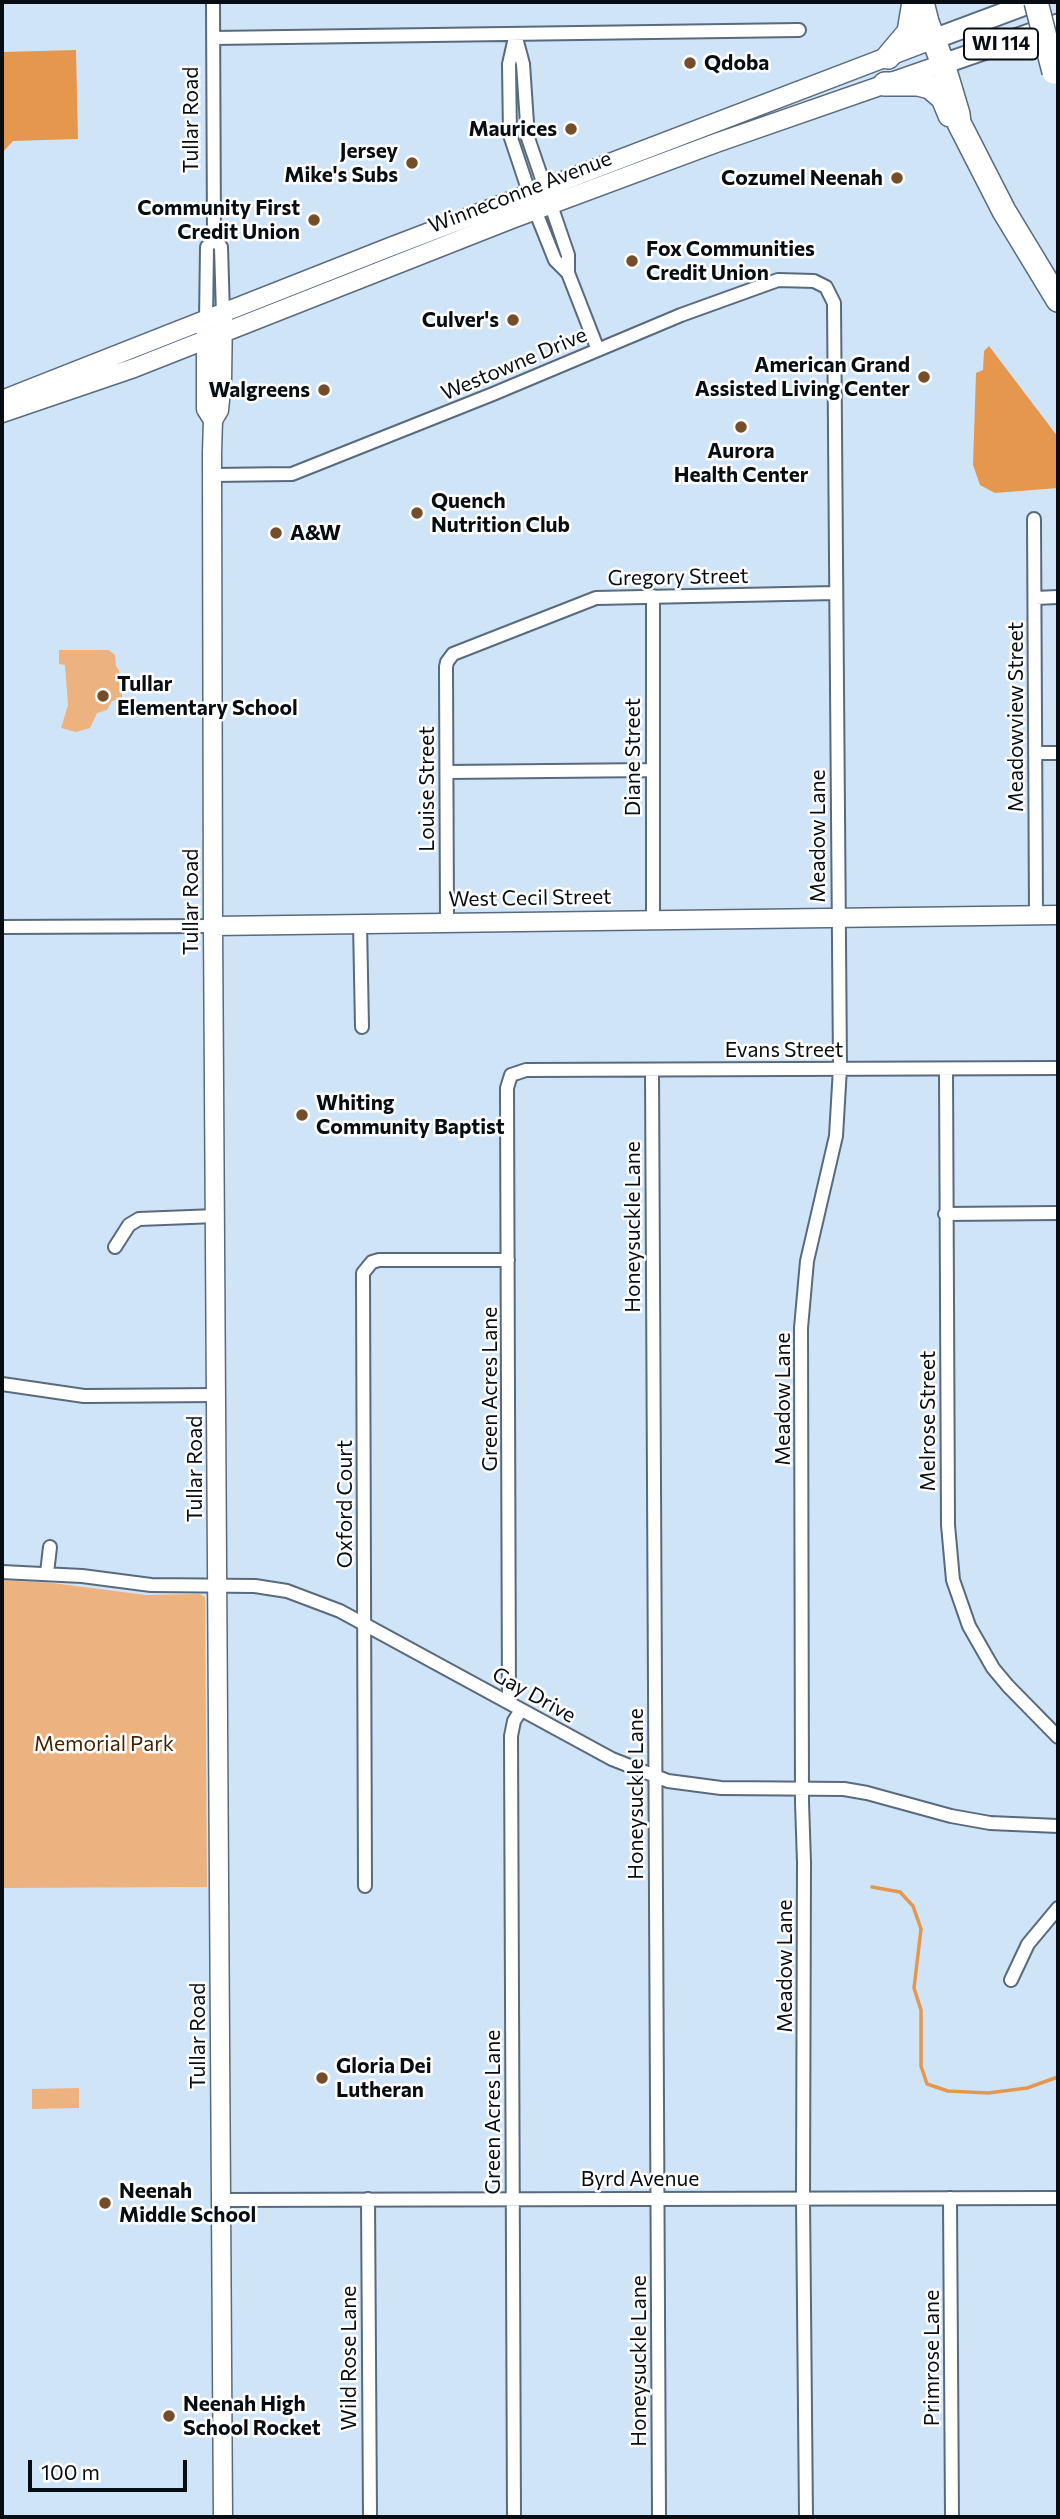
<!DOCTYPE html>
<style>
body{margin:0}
#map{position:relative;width:1060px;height:2519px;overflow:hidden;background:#d0e4f8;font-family:Commissioner,sans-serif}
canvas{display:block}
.frame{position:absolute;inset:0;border:4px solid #070d13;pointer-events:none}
.scale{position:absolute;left:28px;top:2460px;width:159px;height:32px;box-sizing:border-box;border:4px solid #070d13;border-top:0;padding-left:9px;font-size:21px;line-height:24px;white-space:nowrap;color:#070d13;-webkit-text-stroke:5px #fff;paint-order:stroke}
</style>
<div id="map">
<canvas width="1060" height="2519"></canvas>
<div class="frame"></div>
<div class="scale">100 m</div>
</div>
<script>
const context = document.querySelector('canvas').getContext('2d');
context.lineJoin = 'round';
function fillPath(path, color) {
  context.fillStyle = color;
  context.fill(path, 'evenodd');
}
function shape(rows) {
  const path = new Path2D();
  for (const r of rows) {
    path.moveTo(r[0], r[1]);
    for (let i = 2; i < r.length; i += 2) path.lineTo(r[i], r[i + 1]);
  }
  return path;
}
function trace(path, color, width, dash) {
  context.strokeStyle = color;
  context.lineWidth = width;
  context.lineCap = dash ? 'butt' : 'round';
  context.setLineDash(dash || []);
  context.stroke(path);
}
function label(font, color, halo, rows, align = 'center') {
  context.font = font + ' Commissioner,sans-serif';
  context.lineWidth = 5;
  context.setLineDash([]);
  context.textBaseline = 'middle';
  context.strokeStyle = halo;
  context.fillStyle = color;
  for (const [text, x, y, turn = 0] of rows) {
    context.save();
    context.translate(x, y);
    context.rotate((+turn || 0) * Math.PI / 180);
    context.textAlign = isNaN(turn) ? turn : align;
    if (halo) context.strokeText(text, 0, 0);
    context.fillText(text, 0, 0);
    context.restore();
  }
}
const green = shape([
 [59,650,109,650,115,655,116,666,119,670,122,684,122,698,112,701,107,710,97,713,90,728,76,732,61,728,68,705,65,665,59,664],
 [2,1580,52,1583,146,1595,200,1594,205,1597,207,1887,2,1888],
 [79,2088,79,2108,32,2109,32,2089]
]);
const water = shape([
 [76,50,78,139,13,141,2,153,2,52],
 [989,346,1058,437,1058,488,995,493,980,485,973,465,976,373,983,370,984,351]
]);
const stream = shape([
 [872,1887,900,1892,913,1906,921,1929,914,1988,921,2010,921,2066,927,2084,948,2091,988,2093,1027,2088,1058,2077]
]);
const street = shape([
 [213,2,214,238,221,247,223,314],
 [515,34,523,64,528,138,568,255,568,273,598,350],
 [213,38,799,30],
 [514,42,509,64,510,135,535,210,555,260,568,273],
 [206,321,207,247,214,238],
 [213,475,292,474,493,394,681,315,778,280,814,281,826,287,834,303,840,1068,836,1136,807,1261,801,1328,802,1802,804,1863,803,2199,806,2517],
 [1034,519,1036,915],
 [653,596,653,919],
 [1035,598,1058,597],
 [1035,753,1058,753],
 [447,772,652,770],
 [447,922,446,667,447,662,453,654,596,598,835,593],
 [360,923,362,1027],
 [2,927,213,926],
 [946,1069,948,1525,953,1580,969,1626,993,1668,1008,1686,1058,1737],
 [652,1070,659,2517],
 [945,1214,1058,1213],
 [115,1247,129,1225,139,1219,216,1216],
 [2,1384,84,1396,217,1395],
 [2,1572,82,1576,151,1585,255,1586,287,1591,340,1611,612,1759,668,1781,721,1788,844,1789,867,1793,951,1816,990,1823,1058,1826],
 [47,1573,50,1547],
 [509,1703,507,1088,511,1075,526,1070,1058,1068],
 [365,1886,363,1273,372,1262,379,1260,508,1260],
 [1011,1980,1028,1944,1058,1908],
 [950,2198,952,2517],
 [368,2199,370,2517],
 [222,2200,1058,2198],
 [514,2517,511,1736,514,1721,521,1710]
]);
const secondary = shape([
 [206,331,206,409,213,420],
 [2,400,390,247,934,39],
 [2,413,134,368,512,219,716,143,943,64],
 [213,926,1058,915],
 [223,2517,213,926,212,453,213,420,219,410,222,380,223,314]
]);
const primary = shape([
 [934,39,1033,2],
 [943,64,1058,24]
]);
const highway = shape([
 [922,2,927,22,943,64,958,114,959,123,1004,211,1058,300],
 [888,57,909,32,914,2],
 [885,84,918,84,930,87,943,98,950,115]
]);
const highwayBridge = shape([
 [1036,2,1054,72]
]);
const markers = [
 [690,63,7,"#744e2a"],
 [571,129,7,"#744e2a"],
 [412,163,7,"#744e2a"],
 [897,178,7,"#744e2a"],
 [314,220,7,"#744e2a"],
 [632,261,7,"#744e2a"],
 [513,320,7,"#744e2a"],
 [924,377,7,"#744e2a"],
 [324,390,7,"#744e2a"],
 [741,427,7,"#744e2a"],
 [417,513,7,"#744e2a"],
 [276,533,7,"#744e2a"],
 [103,696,7,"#744e2a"],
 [302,1115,7,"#744e2a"],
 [322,2078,7,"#744e2a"],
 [105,2203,7,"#744e2a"],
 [169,2416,7,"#744e2a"]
];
const shields = [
 [1001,44,74]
];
const shieldNames = [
 ["WI 114",1001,44]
];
const poiNames = [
 ["Qdoba",704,63],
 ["Maurices",557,129,"right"],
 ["Jersey",398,151,"right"],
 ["Mike's Subs",398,175,"right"],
 ["Cozumel Neenah",883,178,"right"],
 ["Community First",300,208,"right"],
 ["Credit Union",300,232,"right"],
 ["Fox Communities",646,249],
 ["Credit Union",646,273],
 ["Culver's",499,320,"right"],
 ["American Grand",910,365,"right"],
 ["Assisted Living Center",910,389,"right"],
 ["Walgreens",310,390,"right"],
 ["Aurora",741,451,"center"],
 ["Health Center",741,475,"center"],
 ["Quench",431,501],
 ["Nutrition Club",431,525],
 ["A&W",290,533],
 ["Tullar",117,684],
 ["Elementary School",117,708],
 ["Whiting",316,1103],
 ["Community Baptist",316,1127],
 ["Gloria Dei",336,2066],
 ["Lutheran",336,2090],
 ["Neenah",119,2191],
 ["Middle School",119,2215],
 ["Neenah High",183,2404],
 ["School Rocket",183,2428]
];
const streetNames = [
 ["Tullar Road",191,120,-90],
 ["Winneconne Avenue",520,192,-21],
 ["Westowne Drive",514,364,-23],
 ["Gregory Street",678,577,-1],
 ["Meadowview Street",1016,717,-90],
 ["Diane Street",633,757,-90],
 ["Louise Street",427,789,-90],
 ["Meadow Lane",818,836,-90],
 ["West Cecil Street",530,898,-1],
 ["Tullar Road",191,902,-90],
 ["Evans Street",784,1050],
 ["Honeysuckle Lane",633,1227,-90],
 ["Green Acres Lane",490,1389,-90],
 ["Meadow Lane",783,1399,-90],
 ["Melrose Street",928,1421,-90],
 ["Tullar Road",195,1469,-90],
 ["Oxford Court",345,1504,-90],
 ["Gay Drive",534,1695,29],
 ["Honeysuckle Lane",636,1794,-90],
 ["Meadow Lane",785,1966,-90],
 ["Tullar Road",198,2036,-90],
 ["Green Acres Lane",493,2112,-90],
 ["Byrd Avenue",640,2179],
 ["Wild Rose Lane",349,2358,-90],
 ["Primrose Lane",932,2358,-90],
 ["Honeysuckle Lane",639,2361,-90]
];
const parkNames = [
 ["Memorial Park",104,1744]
];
fillPath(green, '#ecb381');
fillPath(water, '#e5984d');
trace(stream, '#e5984d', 3.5);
trace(street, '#596a7c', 16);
trace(secondary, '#596a7c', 21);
trace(primary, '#596a7c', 23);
trace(highway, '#596a7c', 26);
trace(street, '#fff', 12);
trace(secondary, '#fff', 18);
trace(primary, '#fff', 19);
trace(highway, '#fff', 23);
trace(highwayBridge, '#596a7c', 26, []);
trace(highwayBridge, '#fff', 23);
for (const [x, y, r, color] of markers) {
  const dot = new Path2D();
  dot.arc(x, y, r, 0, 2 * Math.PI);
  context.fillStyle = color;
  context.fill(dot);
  trace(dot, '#fff', 2.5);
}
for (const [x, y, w] of shields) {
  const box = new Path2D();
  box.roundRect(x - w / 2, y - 15.5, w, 31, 5);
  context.fillStyle = '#fff';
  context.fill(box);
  trace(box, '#070d13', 2);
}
label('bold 19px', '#070d13', null, shieldNames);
label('bold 21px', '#070d13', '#fff', poiNames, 'left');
label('21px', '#070d13', '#fff', streetNames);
label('21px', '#412302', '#fff', parkNames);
</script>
